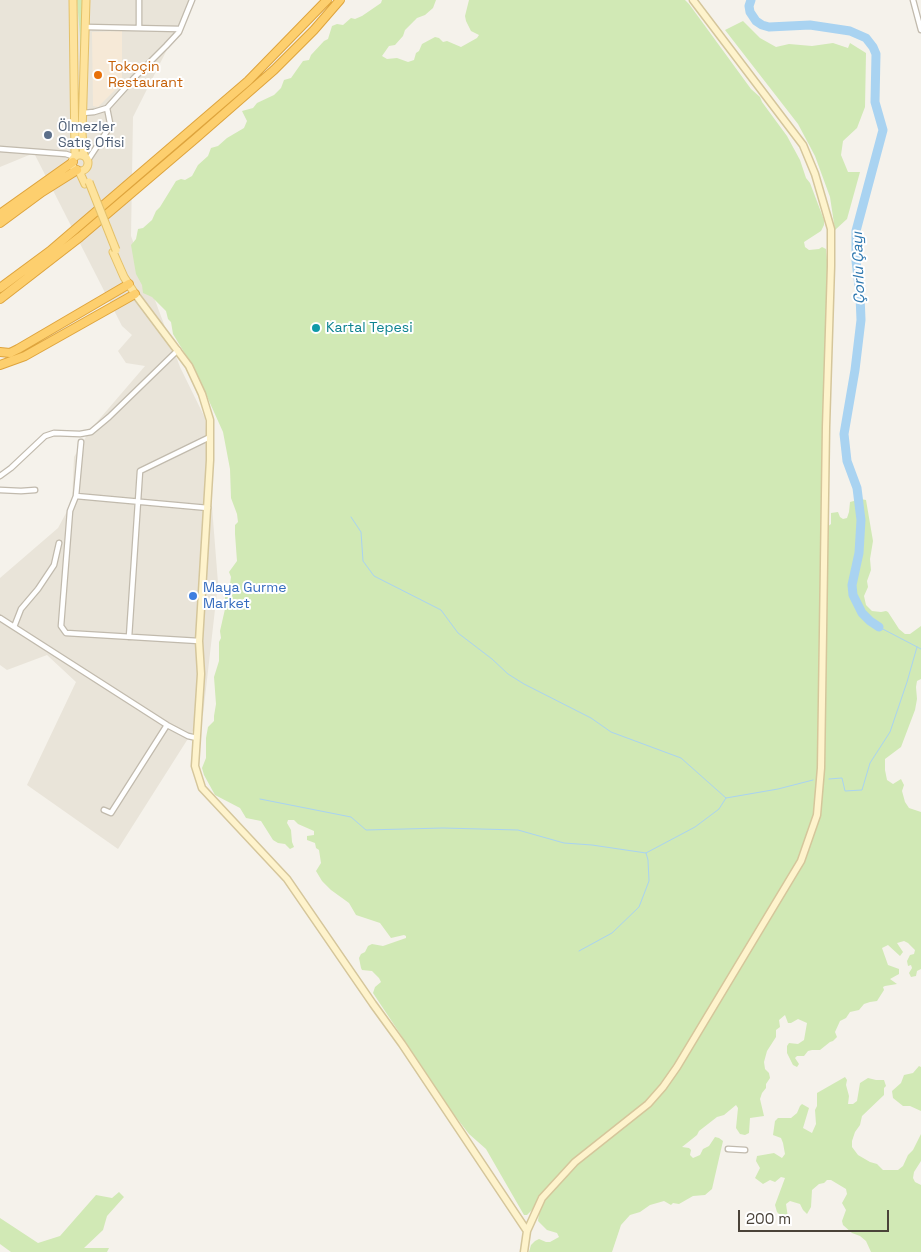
<!DOCTYPE html>
<meta charset="utf-8">
<style>
body{margin:0}
#map{position:relative;width:921px;height:1252px;overflow:hidden;background:#f5f2eb;font-family:"Space Grotesk",sans-serif}
canvas{display:block}
.scale{position:absolute;left:738px;top:1210px;width:151px;height:22px;box-sizing:border-box;border:2px solid #4a4339;border-top:0;padding-left:6px;font-size:15px;line-height:18px;white-space:nowrap;color:#4a4339;-webkit-text-stroke:4px #fff;paint-order:stroke}
</style>
<div id="map">
<canvas width="921" height="1252"></canvas>
<div class="scale">200 m</div>
</div>
<script>
const context = document.querySelector('canvas').getContext('2d');
context.lineJoin = 'round';
function fillPath(path, color) {
  context.fillStyle = color;
  context.fill(path, 'evenodd');
}
function shape(rows) {
  const path = new Path2D();
  for (const r of rows) {
    if (r.length === 3) {
      path.moveTo(r[0] + r[2], r[1]);
      path.arc(r[0], r[1], r[2], 0, 2 * Math.PI);
      continue;
    }
    path.moveTo(r[0], r[1]);
    for (let i = 2; i < r.length; i += 2) path.lineTo(r[i], r[i + 1]);
  }
  return path;
}
function trace(path, color, width, dash) {
  context.strokeStyle = color;
  context.lineWidth = width;
  context.lineCap = dash ? 'butt' : 'round';
  context.setLineDash(dash || []);
  context.stroke(path);
}
function label(font, color, halo, rows, align = 'center') {
  context.font = font + ' "Space Grotesk",sans-serif';
  context.lineWidth = 4;
  context.setLineDash([]);
  context.textBaseline = 'middle';
  context.strokeStyle = halo;
  context.fillStyle = color;
  for (const [text, x, y, turn = 0] of rows) {
    context.save();
    context.translate(x, y);
    context.rotate((+turn || 0) * Math.PI / 180);
    context.textAlign = isNaN(turn) ? turn : align;
    if (halo) context.strokeText(text, 0, 0);
    context.fillText(text, 0, 0);
    context.restore();
  }
}
const residential = shape([
 [0,0,192,0,133,117,131,236,180,367,205,418,218,583,203,715,118,849,27,785,76,682,47,655,7,670,0,665,0,578,58,528,72,502,74,457,90,430,145,366,126,363,118,351,132,335,122,326,34,153,0,167]
]);
const commercial = shape([
 [122,31,122,83,98,107,93,106,92,32]
]);
const green = shape([
 [77,0,83,0,80,126,80,36],
 [382,0,436,0,433,8,425,15,417,18,405,30,403,36,395,45,389,46,382,56,387,59,397,58,408,62,414,60,416,53,419,51,422,44,435,37,439,38,443,42,447,41,461,47,477,38,479,35,471,31,466,21,465,16,469,0,685,0,689,4,751,89,760,97,762,102,787,136,800,160,806,178,810,183,824,220,824,225,821,231,804,242,805,247,809,250,819,249,822,247,826,249,828,270,829,291,825,317,827,330,824,367,826,375,823,389,823,463,821,487,823,525,827,527,831,524,831,513,838,512,840,517,843,519,847,518,849,512,850,502,861,499,866,500,873,541,870,559,871,570,867,581,868,587,864,596,866,605,872,611,881,612,886,611,888,612,899,629,905,634,910,634,921,626,921,679,917,681,916,687,917,699,915,710,901,747,885,759,885,770,887,780,893,784,901,779,904,785,902,791,905,802,909,808,921,812,921,969,917,971,916,976,911,977,909,973,912,968,911,965,908,966,907,961,910,955,914,954,915,950,908,943,904,941,897,943,903,952,900,956,888,945,882,948,888,965,899,969,899,974,890,979,897,984,885,986,883,987,884,990,877,1001,870,1002,864,1004,859,1010,850,1012,846,1018,840,1021,835,1032,837,1037,833,1041,830,1042,820,1050,812,1050,808,1051,804,1056,797,1056,795,1058,799,1064,797,1067,793,1065,787,1053,787,1046,789,1043,798,1044,804,1040,807,1023,798,1019,791,1023,788,1023,785,1015,779,1020,780,1027,776,1030,776,1037,767,1051,764,1062,765,1069,769,1073,770,1078,766,1084,766,1088,762,1093,760,1099,764,1116,750,1118,749,1133,745,1135,740,1134,736,1128,738,1108,736,1105,724,1115,717,1117,699,1131,697,1135,682,1147,689,1148,691,1150,690,1155,693,1158,700,1155,703,1149,709,1146,715,1137,719,1138,723,1141,712,1189,705,1195,693,1196,679,1204,673,1203,671,1205,664,1201,650,1205,640,1212,630,1215,621,1225,612,1252,529,1252,531,1245,535,1241,539,1239,546,1242,550,1242,559,1237,557,1233,547,1230,538,1221,540,1206,535,1207,527,1215,524,1215,486,1149,469,1134,452,1112,373,993,375,987,381,982,379,978,372,971,362,970,361,968,359,958,361,954,365,952,368,946,372,944,383,946,406,938,406,936,404,935,391,938,380,923,356,915,349,903,331,890,322,881,316,871,321,863,319,850,316,848,315,843,307,840,307,836,314,835,314,831,298,824,294,820,288,820,287,823,291,830,292,842,294,847,290,849,285,844,278,843,273,840,261,821,246,818,240,808,215,795,204,775,202,768,206,758,206,738,208,727,214,721,214,716,216,704,214,677,219,661,219,642,221,638,220,631,225,609,225,597,229,591,231,577,229,572,237,561,235,534,235,525,238,522,237,514,231,498,230,469,223,432,196,372,173,334,171,322,168,319,166,311,152,297,143,293,142,285,136,274,131,245,136,239,138,229,143,228,152,220,156,211,160,207,176,181,181,179,185,180,192,176,198,165,208,156,211,148,218,146,227,138,244,128,247,121,242,111,253,108,257,103,274,95,281,88,284,80,291,78,303,61,309,60,311,55,324,41,328,39,332,26,337,24,343,25,351,18,355,19,362,16,381,3],
 [743,21,760,38,776,47,789,44,812,46,833,43,848,48,850,43,866,53,865,107,857,128,843,141,841,155,848,172,860,172,847,219,835,230,830,197,815,156,798,124,725,30],
 [919,1066,921,1067,921,1111,910,1106,903,1106,893,1098,892,1091,901,1083,904,1075,913,1073],
 [845,1077,847,1080,846,1085,849,1096,848,1104,853,1104,857,1101,860,1083,868,1078,876,1080,884,1080,886,1086,884,1088,884,1095,862,1116,860,1125,855,1132,852,1141,852,1147,858,1155,870,1162,877,1164,883,1170,898,1170,903,1166,908,1155,913,1150,921,1134,921,1161,914,1172,913,1178,915,1182,921,1185,921,1252,871,1252,866,1241,860,1236,852,1233,843,1225,842,1221,846,1210,842,1203,847,1194,846,1189,831,1180,827,1180,824,1183,819,1184,812,1190,811,1207,807,1214,803,1210,800,1204,790,1201,786,1204,788,1218,785,1220,777,1212,775,1205,785,1178,781,1177,775,1182,770,1180,763,1184,755,1178,760,1168,756,1161,757,1156,774,1153,782,1158,785,1154,783,1143,781,1138,773,1135,775,1121,778,1118,791,1118,797,1113,800,1106,802,1104,809,1108,803,1128,812,1133,816,1124,815,1110,817,1106,817,1093],
 [119,1192,124,1197,107,1216,103,1230,84,1248,109,1248,107,1252,11,1252,0,1244,0,1218,38,1243,60,1236,96,1195,112,1198]
]);
const stream = shape([
 [351,517,361,532,363,561,374,576,441,610,458,633,492,659,508,674,524,684,591,718,611,732,681,758,726,798,778,789,813,780],
 [879,627,921,649],
 [829,779,842,778,845,791,862,790,870,763,890,732,907,682,917,647],
 [260,799,351,817,366,830,443,828,518,830,564,843,592,845,646,853,695,827,719,809,726,798],
 [579,951,612,933,639,907,649,881,648,860,646,853]
]);
const river = shape([
 [751,0,749,6,750,12,756,21,762,25,769,27,810,25,850,31,866,38,873,47,876,54,875,102,883,130,856,231,856,261,860,295,861,320,855,370,844,434,847,461,857,488,861,520,859,553,852,585,853,595,862,613,870,621,879,627]
]);
const street = shape([
 [913,0,921,30],
 [86,27,180,29],
 [139,28,139,0],
 [83,113,94,112,107,108,134,78,166,46,179,32,192,0],
 [0,149,66,154,75,157],
 [88,160,109,128,110,123,107,108],
 [81,442,76,496,70,511,61,626,66,633,199,641],
 [0,476,11,468,45,436,54,433,80,434,91,432,109,417,178,350],
 [0,490,21,491,35,490],
 [76,496,208,508],
 [0,618,167,725,188,736,197,738],
 [14,627,21,609,38,589,54,565,59,543],
 [129,637,140,471,210,437],
 [104,810,111,813,167,725],
 [728,1149,745,1150]
]);
const secondary = shape([
 [135,294,189,366,202,394,210,420,210,460,199,641,201,674,195,766,202,788,287,879,373,1004,402,1044,527,1231],
 [524,1252,527,1231,542,1198,575,1162,648,1104,663,1087,677,1067,801,861,817,815,821,768,826,427,831,266,831,229,815,174,803,145,693,0]
]);
const primary = shape([
 [73,0,75,157],
 [80,163,8],
 [84,156,82,133,86,0],
 [79,171,85,184],
 [113,252,124,277,135,294]
]);
const highway = shape([
 [0,214,73,162],
 [0,223,42,192,77,170],
 [0,288,50,251,248,81,327,0],
 [0,299,80,237,195,139,274,70,314,30,340,0],
 [0,352,10,353,18,349,129,284],
 [0,365,25,356,135,294]
]);
const primaryBridge = shape([
 [89,182,116,250]
]);
const markers = [
 [98,75,5,"#e8710a"],
 [48,135,5,"#5c6f8a"],
 [316,328,5,"#0f9aa8"],
 [193,596,5,"#3f7fe0"]
];
const foodNames = [
 ["Tokoçin",108,67],
 ["Restaurant",108,83]
];
const serviceNames = [
 ["Ölmezler",58,127],
 ["Satış Ofisi",58,143]
];
const cultureNames = [
 ["Kartal Tepesi",326,328]
];
const shopNames = [
 ["Maya Gurme",203,588],
 ["Market",203,604]
];
const waterNames = [
 ["Çorlu Çayı",859,268,-92]
];
fillPath(residential, '#e9e4d9');
fillPath(commercial, '#f6e9d7');
fillPath(green, '#d1e9b5');
trace(stream, '#a9d3f1', 1);
trace(river, '#a9d3f1', 9);
trace(street, '#c1baad', 7);
trace(secondary, '#d5c69b', 9);
trace(primary, '#e4c16a', 9);
trace(highway, '#dea43d', 10);
trace(street, '#fff', 4.5);
trace(secondary, '#fef3cc', 6);
trace(primary, '#fee39c', 7);
trace(highway, '#fdcf6e', 8);
trace(primaryBridge, '#e4c16a', 9, []);
trace(primaryBridge, '#fee39c', 7);
for (const [x, y, r, color] of markers) {
  const dot = new Path2D();
  dot.arc(x, y, r, 0, 2 * Math.PI);
  context.fillStyle = color;
  context.fill(dot);
  trace(dot, '#fff', 2);
}
label('14px', '#c56008', '#fff', foodNames, 'left');
label('14px', '#4e5e75', '#fff', serviceNames, 'left');
label('14px', '#0d838f', '#fff', cultureNames, 'left');
label('14px', '#366cbe', '#fff', shopNames, 'left');
label('italic 15px', '#2e78af', '#fff', waterNames);
</script>
